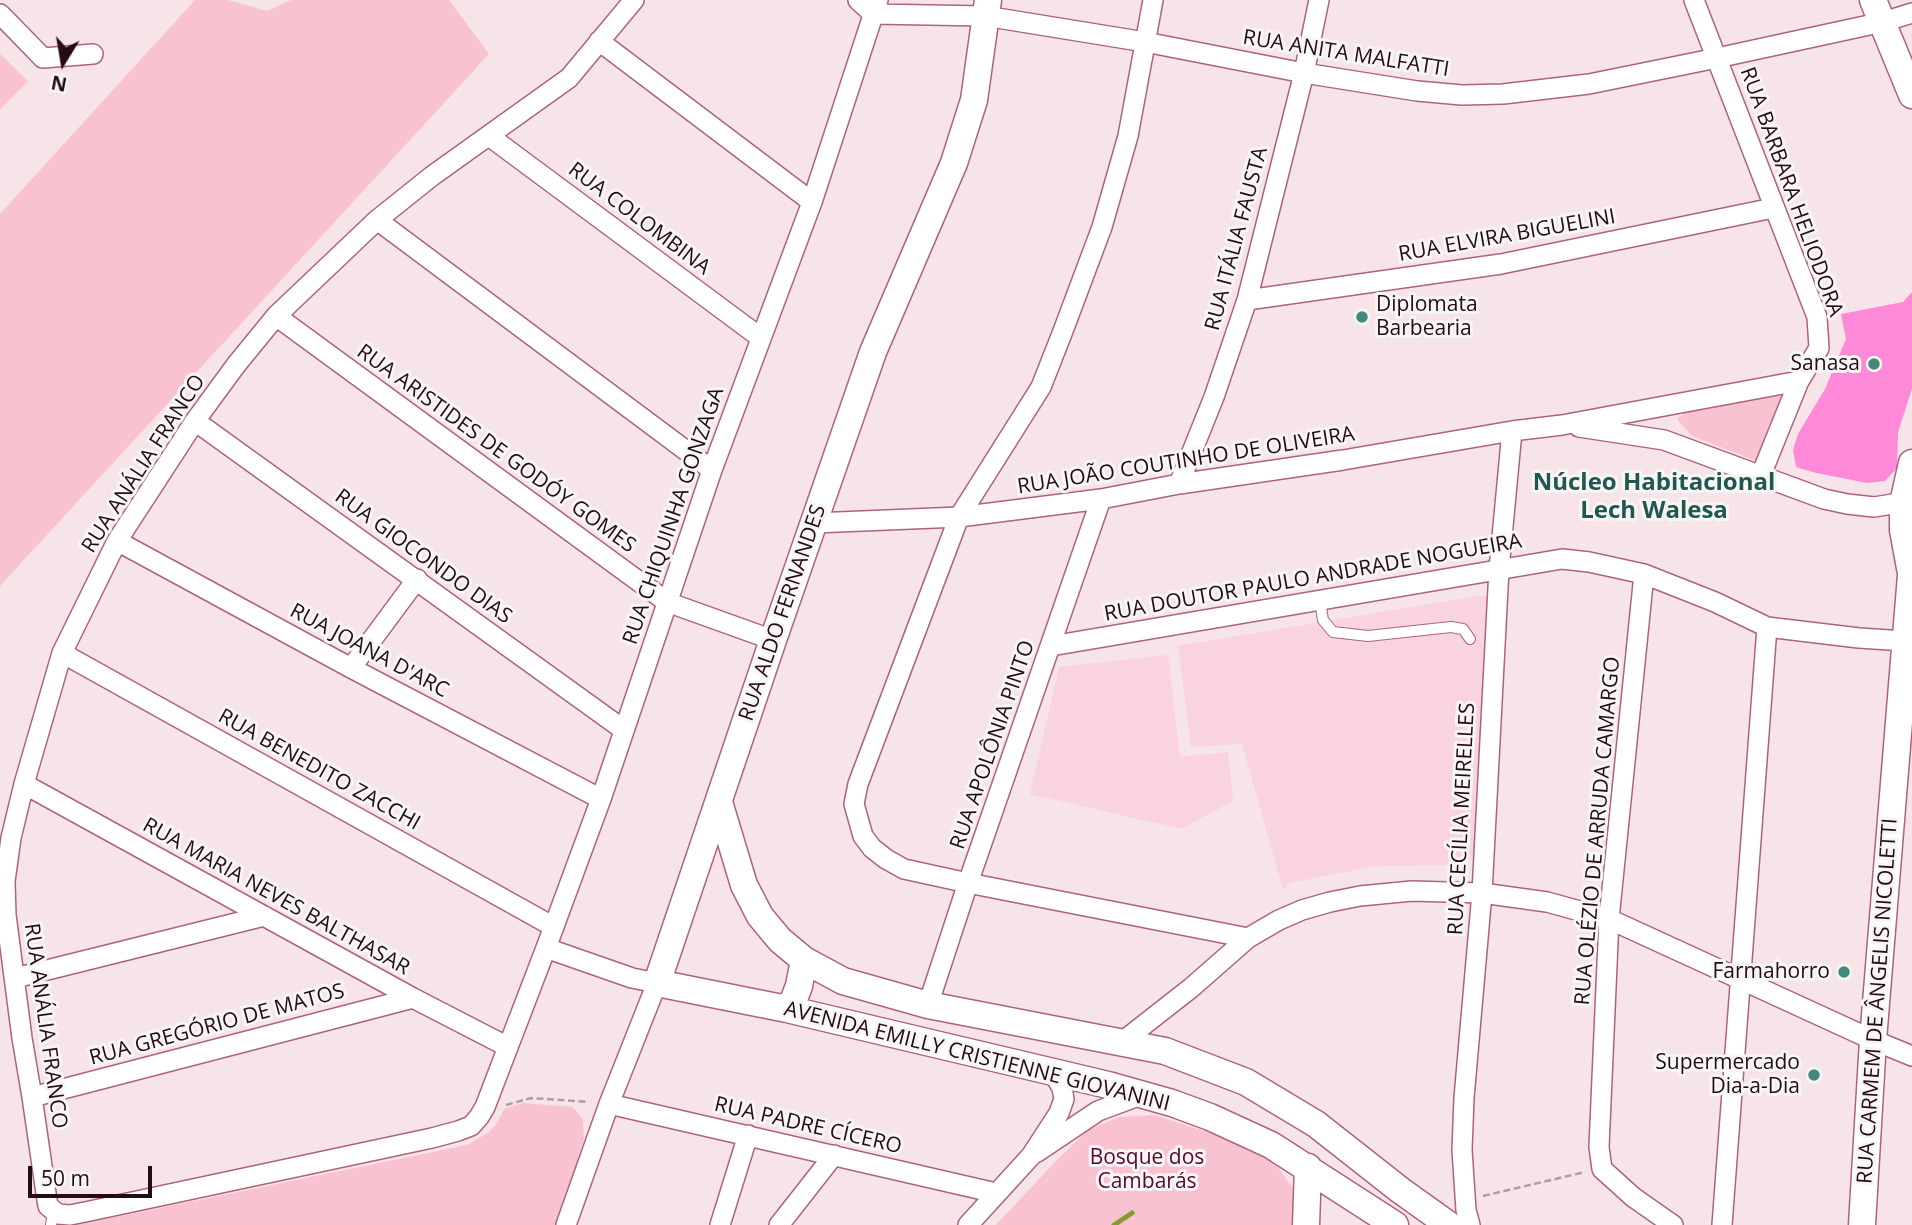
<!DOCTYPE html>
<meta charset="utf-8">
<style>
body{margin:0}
#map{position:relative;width:1912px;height:1225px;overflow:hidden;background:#f6e4e8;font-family:"Open Sans",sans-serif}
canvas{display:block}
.north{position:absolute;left:28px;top:28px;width:70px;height:70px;-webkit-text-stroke:5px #f6f6f6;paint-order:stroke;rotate:191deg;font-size:19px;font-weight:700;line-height:28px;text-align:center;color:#280a15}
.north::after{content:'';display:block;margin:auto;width:24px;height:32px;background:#280a15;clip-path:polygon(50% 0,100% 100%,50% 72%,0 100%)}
.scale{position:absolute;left:28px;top:1166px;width:124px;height:32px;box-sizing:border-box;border:4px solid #280a15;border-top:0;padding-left:9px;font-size:21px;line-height:24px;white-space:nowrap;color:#280a15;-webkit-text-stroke:5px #f6f6f6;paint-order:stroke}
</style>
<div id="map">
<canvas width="1912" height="1225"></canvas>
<div class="north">N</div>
<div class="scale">50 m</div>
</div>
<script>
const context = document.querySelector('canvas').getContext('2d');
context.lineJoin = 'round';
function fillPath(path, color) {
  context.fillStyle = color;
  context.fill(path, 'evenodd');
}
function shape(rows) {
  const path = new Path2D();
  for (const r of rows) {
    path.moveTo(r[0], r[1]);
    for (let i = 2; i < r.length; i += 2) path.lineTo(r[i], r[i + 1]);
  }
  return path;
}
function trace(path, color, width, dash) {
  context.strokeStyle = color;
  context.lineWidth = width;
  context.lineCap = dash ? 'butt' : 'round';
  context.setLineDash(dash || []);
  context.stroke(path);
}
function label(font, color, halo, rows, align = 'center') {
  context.font = font + ' "Open Sans",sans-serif';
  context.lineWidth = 6;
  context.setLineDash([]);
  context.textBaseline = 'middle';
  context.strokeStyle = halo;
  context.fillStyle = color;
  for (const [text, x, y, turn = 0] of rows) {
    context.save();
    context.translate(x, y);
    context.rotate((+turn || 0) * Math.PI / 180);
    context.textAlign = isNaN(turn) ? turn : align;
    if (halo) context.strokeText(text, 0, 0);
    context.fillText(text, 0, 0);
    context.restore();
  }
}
const built = shape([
 [1479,596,1493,597,1476,853,1464,865,1376,866,1290,883,1283,890,1242,744,1191,747,1178,646],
 [1168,655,1180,757,1228,752,1233,801,1181,829,1030,794,1059,667]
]);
const green = shape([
 [195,0,228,0,267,11,291,0,449,0,489,54,0,586,0,214],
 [0,54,28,81,0,110],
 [1790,389,1759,462,1692,436,1677,419,1696,404],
 [523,1103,572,1107,583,1119,584,1139,557,1225,77,1225,452,1148,469,1144,489,1132,497,1123,504,1109],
 [1154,1115,1235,1141,1273,1160,1294,1190,1297,1225,996,1225,1053,1164,1088,1130,1119,1117]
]);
const stream = shape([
 [1114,1225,1132,1213]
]);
const building = shape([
 [1912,292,1912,389,1898,432,1897,468,1885,481,1867,483,1816,473,1796,467,1793,450,1798,434,1825,389,1846,339,1841,314,1903,302]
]);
const path = shape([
 [506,1105,531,1098,589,1102],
 [1483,1196,1585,1172]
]);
const lane = shape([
 [1320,601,1323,620,1333,632,1368,636,1451,627,1463,629,1470,639],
 [51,1225,53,1211]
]);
const street = shape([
 [634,0,569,78,432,176,377,220,276,316,236,365,195,421,117,541,62,653,24,784,11,838,5,881,6,915,22,1038,32,1097,47,1200,48,1206,58,1214,70,1215,90,1211,432,1138,458,1131,471,1126,479,1117,485,1107,546,948,601,799,712,470,812,202,878,0],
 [858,0,873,14,985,16,1145,42,1304,73,1417,91,1462,95,1503,94,1589,84,1717,58,1883,22,1912,13],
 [1153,0,1128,136,1102,227,1063,331,1041,387,959,517,858,784,854,804,863,836,872,848,886,859,904,869,968,883,1248,938],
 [1694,0,1817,317,1819,348,1799,381,1761,475],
 [0,14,43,58,93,54],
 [599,41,812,202],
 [489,136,761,338],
 [377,220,712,470],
 [1247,300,1501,264,1773,208],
 [276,316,667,602,773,640],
 [195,421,624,730],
 [1579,427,1664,440,1824,499,1847,504,1874,507,1912,501],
 [1179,484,1214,397,1247,300,1304,73,1319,0],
 [814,523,959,517,1101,499,1179,484,1343,460,1512,431,1562,425,1799,381],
 [117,541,351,668,601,799],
 [1644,574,1609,919,1599,1147,1602,1169,1633,1197,1673,1225],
 [1051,646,1562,559,1589,562,1644,574,1715,602,1767,627,1859,638,1905,641],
 [62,653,554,927],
 [351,668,417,579],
 [24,784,413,998,508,1047],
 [546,948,632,978,657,983,609,1104,566,1225],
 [15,978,264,916],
 [928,1005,968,883,1101,499],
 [1122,1042,1191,988,1248,938,1279,920,1302,910,1330,902,1360,896,1412,891,1482,893,1547,902,1609,919,1873,1040,1912,1056],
 [32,1097,413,998],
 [609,1104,996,1193],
 [1037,1152,1098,1111,1141,1095],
 [720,1225,748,1135],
 [779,1225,834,1155],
 [968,1225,1031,1156,1059,1113,1064,1099,1062,1088,1053,1072],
 [1470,1225,1466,1210,1462,1150,1464,1098,1482,893,1499,569,1512,431],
 [1722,1225,1767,627]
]);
const secondary = shape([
 [988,0,974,100,954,163,873,352,773,640,657,983,787,1009,1108,1085,1172,1103,1210,1117,1271,1145,1395,1225],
 [1873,0,1912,95],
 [1910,568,1903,530,1903,503,1912,463],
 [719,802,744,885,760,916,780,940,804,960,843,981,928,1005,1165,1051,1246,1082,1316,1124,1400,1190,1449,1225],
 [787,1009,794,999,799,986,804,960],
 [1306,1225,1308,1167],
 [1862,1225,1873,1040,1912,563]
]);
const markers = [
 [1362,317,7,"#45897d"],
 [1874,364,7,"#45897d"],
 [1844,972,7,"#45897d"],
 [1814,1075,7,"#45897d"]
];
const streetNames = [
 ["RUA ANITA MALFATTI",1346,54,9],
 ["RUA BARBARA HELIODORA",1791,192,70],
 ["RUA COLOMBINA",639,219,37],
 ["RUA ELVIRA BIGUELINI",1507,236,-10],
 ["RUA ITÁLIA FAUSTA",1237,239,-75],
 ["RUA ARISTIDES DE GODÓY GOMES",496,449,36],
 ["RUA JOÃO COUTINHO DE OLIVEIRA",1186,461,-9],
 ["RUA ANÁLIA FRANCO",144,464,-57],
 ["RUA CHIQUINHA GONZAGA",674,516,-71],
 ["RUA GIOCONDO DIAS",423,557,36],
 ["RUA DOUTOR PAULO ANDRADE NOGUEIRA",1313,578,-10],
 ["RUA ALDO FERNANDES",783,613,-71],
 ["RUA JOANA D'ARC",369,651,28],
 ["RUA APOLÔNIA PINTO",993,745,-71],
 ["RUA BENEDITO ZACCHI",319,770,29],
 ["RUA CECÍLIA MEIRELLES",1462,819,-87],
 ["RUA OLÉZIO DE ARRUDA CAMARGO",1598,831,-85],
 ["RUA MARIA NEVES BALTHASAR",276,897,29],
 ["RUA CARMEM DE ÂNGELIS NICOLETTI",1878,1001,-86],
 ["RUA GREGÓRIO DE MATOS",217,1025,-15],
 ["RUA ANÁLIA FRANCO",45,1026,82],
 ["AVENIDA EMILLY CRISTIENNE GIOVANINI",977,1057,14],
 ["RUA PADRE CÍCERO",808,1126,13]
];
const poiNames = [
 ["Diplomata",1376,305,"left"],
 ["Barbearia",1376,329,"left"],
 ["Sanasa",1860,364],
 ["Farmahorro",1830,972],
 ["Supermercado",1800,1063],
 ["Dia-a-Dia",1800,1087]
];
const parkNames = [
 ["Bosque dos",1147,1158],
 ["Cambarás",1147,1182]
];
const quarterNames = [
 ["Núcleo Habitacional",1654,483],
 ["Lech Walesa",1654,511]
];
fillPath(built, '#f9d3dd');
fillPath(green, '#f9c2d1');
trace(stream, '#849c30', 5);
fillPath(building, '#fe89d8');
trace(lane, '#af637a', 12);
trace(street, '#af637a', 22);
trace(secondary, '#af637a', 29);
trace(path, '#b29ca2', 2.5, [7, 3.5]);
trace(lane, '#fff', 10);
trace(street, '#fff', 19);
trace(secondary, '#fff', 26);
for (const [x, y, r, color] of markers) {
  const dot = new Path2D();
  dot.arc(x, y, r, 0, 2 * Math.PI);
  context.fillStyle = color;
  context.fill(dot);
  trace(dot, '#f6f6f6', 2.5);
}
label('21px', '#280a15', '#f6f6f6', streetNames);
label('21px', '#280a15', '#f6f6f6', poiNames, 'right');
label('21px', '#5b062d', '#f6f6f6', parkNames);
label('bold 24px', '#20574e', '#f6f6f6', quarterNames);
</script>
